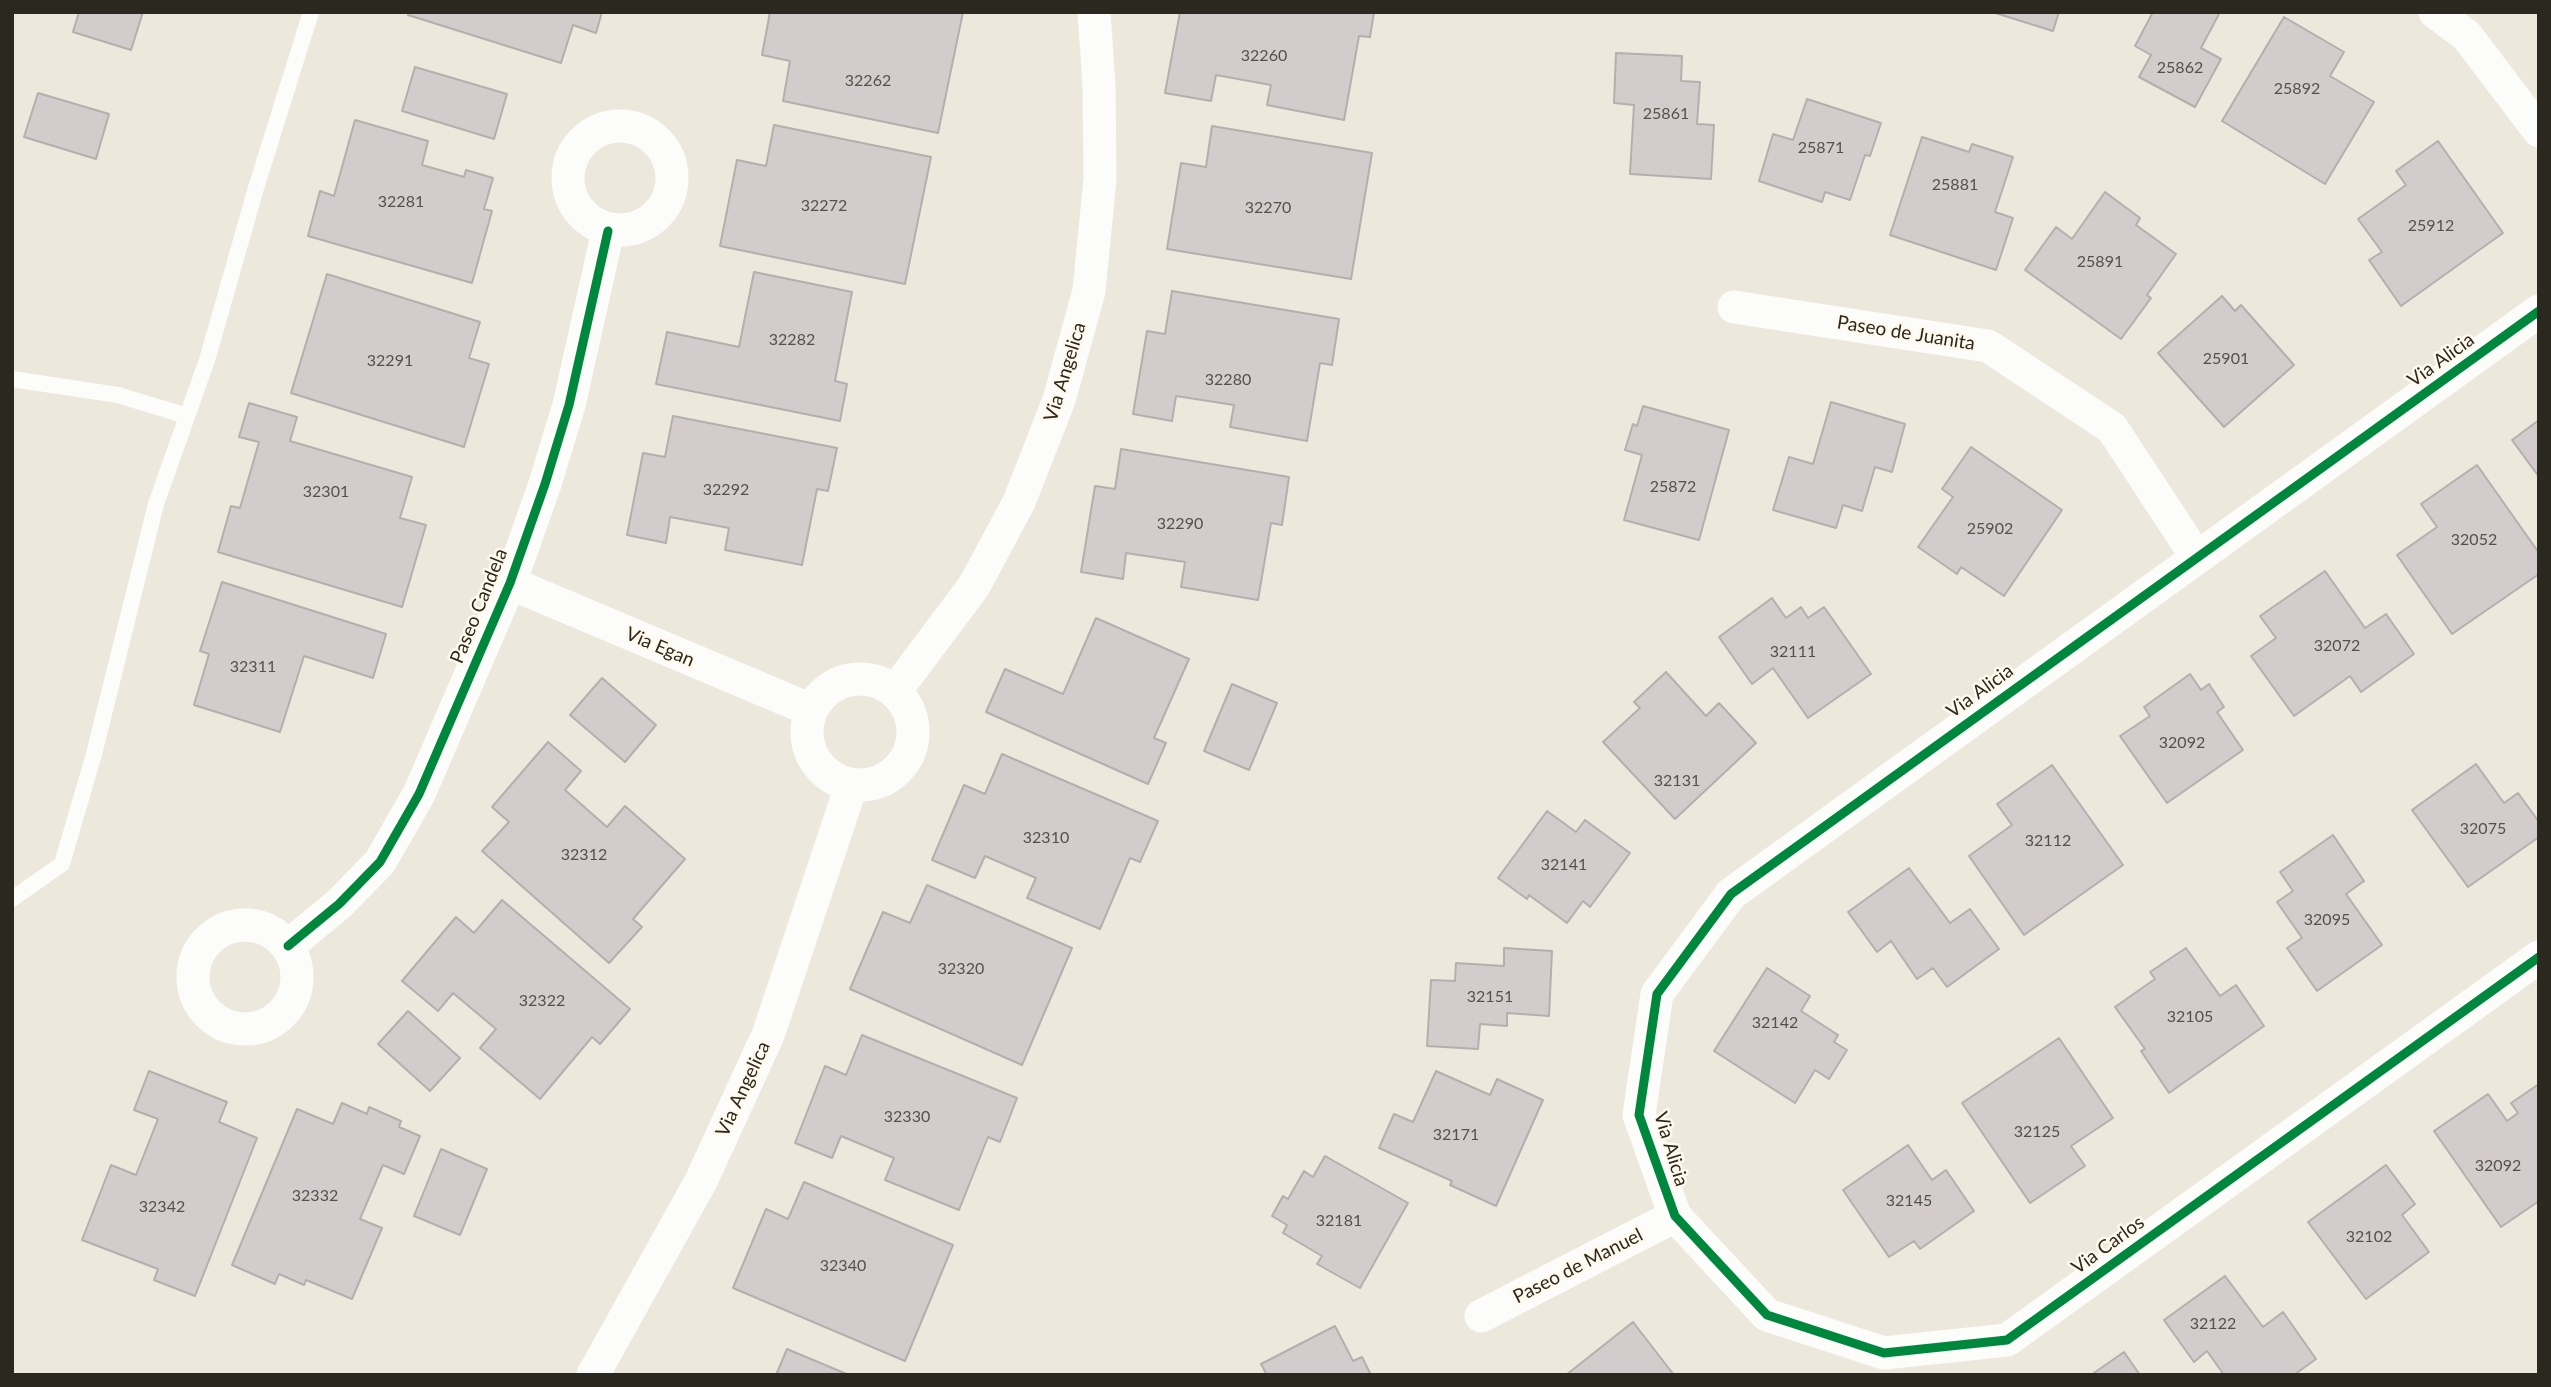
<!DOCTYPE html>
<style>
body{margin:0}
#map{position:relative;width:2551px;height:1387px;overflow:hidden;background:#ede8dc;font-family:Lato,sans-serif}
canvas{display:block}
.frame{position:absolute;inset:0;border:14px solid #2b281f;pointer-events:none}
</style>
<div id="map">
<canvas width="2551" height="1387"></canvas>
<div class="frame"></div>
</div>
<script>
const context = document.querySelector('canvas').getContext('2d');
context.lineJoin = 'round';
function fillPath(path, color) {
  context.fillStyle = color;
  context.fill(path, 'evenodd');
}
function shape(rows) {
  const path = new Path2D();
  for (const r of rows) {
    if (r.length === 3) {
      path.moveTo(r[0] + r[2], r[1]);
      path.arc(r[0], r[1], r[2], 0, 2 * Math.PI);
      continue;
    }
    path.moveTo(r[0], r[1]);
    for (let i = 2; i < r.length; i += 2) path.lineTo(r[i], r[i + 1]);
  }
  return path;
}
function trace(path, color, width, dash) {
  context.strokeStyle = color;
  context.lineWidth = width;
  context.lineCap = dash ? 'butt' : 'round';
  context.setLineDash(dash || []);
  context.stroke(path);
}
function label(font, color, halo, rows, align = 'center') {
  context.font = font + ' Lato,sans-serif';
  context.lineWidth = 5;
  context.setLineDash([]);
  context.textBaseline = 'middle';
  context.strokeStyle = halo;
  context.fillStyle = color;
  for (const [text, x, y, turn = 0] of rows) {
    context.save();
    context.translate(x, y);
    context.rotate((+turn || 0) * Math.PI / 180);
    context.textAlign = isNaN(turn) ? turn : align;
    if (halo) context.strokeText(text, 0, 0);
    context.fillText(text, 0, 0);
    context.restore();
  }
}
const building = shape([
 [79,12,143,12,131,50,73,32,79,12],
 [409,12,602,12,596,33,573,25,561,63,408,15,409,12],
 [770,12,963,12,938,133,783,101,790,61,762,55,770,12],
 [1180,12,1374,12,1370,37,1359,36,1344,120,1267,105,1271,85,1216,75,1211,101,1165,93,1180,12],
 [1992,12,2059,12,2053,31,1992,12],
 [2153,12,2220,12,2201,48,2221,59,2195,107,2139,77,2151,55,2135,46,2153,12],
 [2284,17,2344,52,2330,76,2374,102,2325,184,2222,121,2284,17],
 [1616,53,1682,56,1681,81,1700,82,1697,124,1714,125,1711,179,1630,174,1634,105,1614,103,1616,53],
 [415,67,507,94,494,139,402,111,415,67],
 [38,93,109,114,96,159,24,137,38,93],
 [1807,99,1881,123,1870,156,1865,155,1850,200,1825,192,1822,202,1759,181,1773,134,1793,140,1807,99],
 [355,120,428,141,422,165,464,177,466,170,493,178,484,209,492,211,472,283,308,236,320,191,334,196,355,120],
 [774,125,931,157,905,284,720,246,737,160,766,166,774,125],
 [1212,126,1372,153,1351,279,1167,249,1181,163,1206,167,1212,126],
 [1922,137,1969,152,1972,144,2013,157,1995,212,2013,218,1996,270,1890,235,1922,137],
 [2438,141,2503,233,2401,306,2369,260,2382,252,2358,219,2406,185,2396,171,2438,141],
 [2105,192,2140,218,2136,225,2176,254,2147,295,2151,298,2121,339,2025,270,2056,227,2072,239,2105,192],
 [754,272,852,292,835,381,847,384,840,421,656,384,667,332,739,347,754,272],
 [327,274,480,322,469,358,489,364,464,447,291,393,327,274],
 [1172,291,1339,319,1332,365,1320,363,1307,441,1230,427,1234,405,1176,396,1172,421,1133,414,1147,331,1165,334,1172,291],
 [2222,296,2235,311,2241,305,2294,365,2224,427,2158,353,2222,296],
 [1831,402,1905,424,1892,472,1875,467,1862,511,1843,505,1836,528,1773,510,1789,457,1813,464,1831,402],
 [249,403,297,417,290,441,412,477,400,518,426,525,402,607,218,552,231,506,240,508,259,442,239,437,249,403],
 [1643,406,1729,430,1699,540,1624,520,1642,455,1625,450,1633,424,1637,426,1643,406],
 [673,416,837,448,828,491,817,489,802,565,725,550,729,528,670,517,666,543,627,535,643,453,665,457,673,416],
 [2539,420,2539,477,2512,440,2539,420],
 [1971,447,2062,510,2004,596,1961,567,1957,574,1918,547,1953,497,1942,489,1971,447],
 [1121,449,1289,477,1282,525,1271,523,1258,600,1181,587,1185,562,1126,553,1123,579,1081,572,1095,486,1115,489,1121,449],
 [2477,465,2539,553,2539,574,2452,634,2397,555,2437,527,2421,504,2477,465],
 [2325,571,2365,628,2386,614,2414,654,2361,692,2350,676,2294,716,2251,656,2276,638,2260,616,2325,571],
 [222,582,386,634,373,678,304,656,280,732,194,705,209,654,200,651,222,582],
 [1772,598,1786,618,1801,607,1808,618,1824,607,1871,674,1808,718,1773,668,1752,684,1719,637,1772,598],
 [1096,618,1189,659,1154,738,1166,743,1148,784,986,712,1005,669,1063,694,1096,618],
 [1666,672,1706,716,1719,703,1756,743,1675,819,1603,742,1640,708,1634,702,1666,672],
 [2190,674,2201,690,2209,684,2224,707,2217,712,2243,750,2167,803,2120,736,2150,716,2144,707,2190,674],
 [602,678,656,725,625,762,570,715,602,678],
 [1232,684,1277,703,1249,770,1204,751,1232,684],
 [548,742,581,771,565,790,607,827,625,806,685,859,633,919,642,927,609,963,482,851,509,822,492,807,548,742],
 [1002,754,1158,821,1140,862,1130,858,1100,929,1027,898,1036,878,985,856,975,878,932,860,964,785,985,794,1002,754],
 [2476,764,2504,803,2518,793,2539,822,2539,837,2468,887,2412,810,2476,764],
 [2052,765,2123,865,2024,935,1969,856,2012,825,1997,804,2052,765],
 [1547,811,1576,832,1585,820,1630,853,1590,907,1583,901,1567,923,1529,895,1527,899,1498,878,1547,811],
 [2333,835,2364,881,2346,894,2382,945,2317,991,2287,948,2302,938,2277,902,2293,891,2280,872,2333,835],
 [1909,868,1950,923,1970,909,1999,949,1947,987,1933,968,1917,979,1891,941,1877,952,1848,912,1909,868],
 [927,885,1072,948,1022,1065,850,989,883,912,910,923,927,885],
 [502,900,630,1009,600,1044,592,1037,540,1099,480,1048,496,1029,453,993,438,1011,402,981,456,917,474,933,502,900],
 [1504,948,1552,951,1549,1016,1507,1013,1507,1026,1480,1024,1478,1049,1427,1046,1431,980,1455,981,1456,963,1504,966,1504,948],
 [2186,948,2220,996,2236,985,2264,1026,2169,1093,2141,1051,2145,1049,2115,1007,2155,979,2150,972,2186,948],
 [1767,968,1810,996,1801,1011,1838,1035,1834,1042,1847,1050,1829,1079,1815,1070,1795,1103,1714,1051,1767,968],
 [408,1011,460,1058,430,1091,378,1044,408,1011],
 [862,1035,1017,1098,1000,1142,988,1137,959,1210,885,1180,894,1158,841,1136,832,1158,795,1143,825,1066,846,1075,862,1035],
 [2059,1038,2113,1118,2071,1146,2085,1166,2030,1203,1962,1103,2059,1038],
 [149,1071,227,1102,219,1122,257,1138,195,1296,154,1280,158,1269,82,1240,111,1165,136,1175,158,1119,134,1110,149,1071],
 [1436,1071,1490,1095,1497,1079,1543,1100,1496,1206,1450,1185,1452,1181,1379,1148,1394,1114,1413,1122,1436,1071],
 [2539,1084,2539,1201,2501,1227,2434,1131,2488,1094,2507,1121,2518,1113,2511,1103,2539,1084],
 [342,1103,367,1114,369,1107,401,1121,399,1127,420,1136,404,1174,383,1165,360,1219,382,1228,352,1299,306,1280,304,1285,279,1274,275,1284,232,1265,297,1109,333,1124,342,1103],
 [1908,1145,1932,1180,1946,1170,1974,1211,1920,1249,1914,1241,1889,1257,1843,1190,1908,1145],
 [441,1149,487,1169,460,1235,414,1216,441,1149],
 [1325,1156,1408,1203,1360,1288,1317,1264,1322,1256,1283,1233,1287,1225,1272,1216,1283,1196,1288,1199,1304,1171,1313,1177,1325,1156],
 [2386,1165,2415,1204,2402,1215,2429,1252,2366,1299,2308,1222,2386,1165],
 [804,1182,953,1245,905,1361,733,1288,766,1209,788,1219,804,1182],
 [2225,1276,2263,1327,2283,1312,2316,1359,2294,1375,2224,1375,2207,1351,2194,1362,2164,1320,2225,1276],
 [1633,1322,1674,1375,1566,1375,1633,1322],
 [1335,1326,1353,1361,1362,1357,1371,1375,1267,1375,1261,1364,1335,1326],
 [787,1349,849,1375,776,1375,787,1349],
 [2124,1352,2140,1375,2091,1375,2124,1352]
]);
const service = shape([
 [12,379,118,395,187,416],
 [12,899,62,864,94,754,156,504,207,360,256,188,311,12]
]);
const minor = shape([
 [2435,12,2467,36,2539,131],
 [620,178,52],
 [1734,307,1988,346,2112,428,2196,556],
 [2539,311,1731,894,1657,994,1639,1115,1675,1216,1767,1315,1884,1353,2007,1340,2539,957],
 [510,583,811,710],
 [860,732,53],
 [896,690,974,586,1019,502,1059,400,1089,291,1100,179,1099,84,1094,12],
 [245,977,52],
 [288,946,339,904,380,862,419,794,510,583,545,484,569,405,608,231],
 [1481,1316,1675,1216],
 [593,1375,701,1181,768,1035,851,786]
]);
const cycleway = shape([
 [2539,311,1731,894,1657,994,1639,1115,1675,1216,1767,1315,1884,1353,2007,1340,2539,957],
 [288,946,339,904,380,862,419,794,510,583,545,484,569,405,608,231]
]);
const numberNames = [
 ["32260",1264,56],
 ["25862",2180,68],
 ["32262",868,81],
 ["25892",2297,89],
 ["25861",1666,114],
 ["25871",1821,148],
 ["25881",1955,185],
 ["32281",401,202],
 ["32272",824,206],
 ["32270",1268,208],
 ["25912",2431,226],
 ["25891",2100,262],
 ["32282",792,340],
 ["25901",2226,359],
 ["32291",390,361],
 ["32280",1228,380],
 ["25872",1673,487],
 ["32292",726,490],
 ["32301",326,492],
 ["32290",1180,524],
 ["25902",1990,529],
 ["32052",2474,540],
 ["32072",2337,646],
 ["32111",1793,652],
 ["32311",253,667],
 ["32092",2182,743],
 ["32131",1677,781],
 ["32075",2483,829],
 ["32310",1046,838],
 ["32112",2048,841],
 ["32312",584,855],
 ["32141",1564,865],
 ["32095",2327,920],
 ["32320",961,969],
 ["32151",1490,997],
 ["32322",542,1001],
 ["32105",2190,1017],
 ["32142",1775,1023],
 ["32330",907,1117],
 ["32125",2037,1132],
 ["32171",1456,1135],
 ["32092",2498,1166],
 ["32332",315,1196],
 ["32145",1909,1201],
 ["32342",162,1207],
 ["32181",1339,1221],
 ["32102",2369,1237],
 ["32340",843,1266],
 ["32122",2213,1324]
];
const streetNames = [
 ["Paseo de Juanita",1906,333,9],
 ["Via Alicia",2441,360,-36],
 ["Via Angelica",1065,372,-73],
 ["Paseo Candela",479,606,-68],
 ["Via Egan",660,647,23],
 ["Via Alicia",1980,691,-36],
 ["Via Angelica",743,1089,-65],
 ["Via Alicia",1671,1149,73],
 ["Via Carlos",2108,1245,-36],
 ["Paseo de Manuel",1578,1266,-27]
];
fillPath(building, '#d4cccc');
trace(building, '#b4afac', 2);
trace(service, '#fcfcfa', 16);
trace(minor, '#fcfcfa', 33);
trace(cycleway, '#00873e', 9);
label('16px', '#55514a', null, numberNames);
label('19px', '#2b281f', '#fff9eb', streetNames);
</script>
